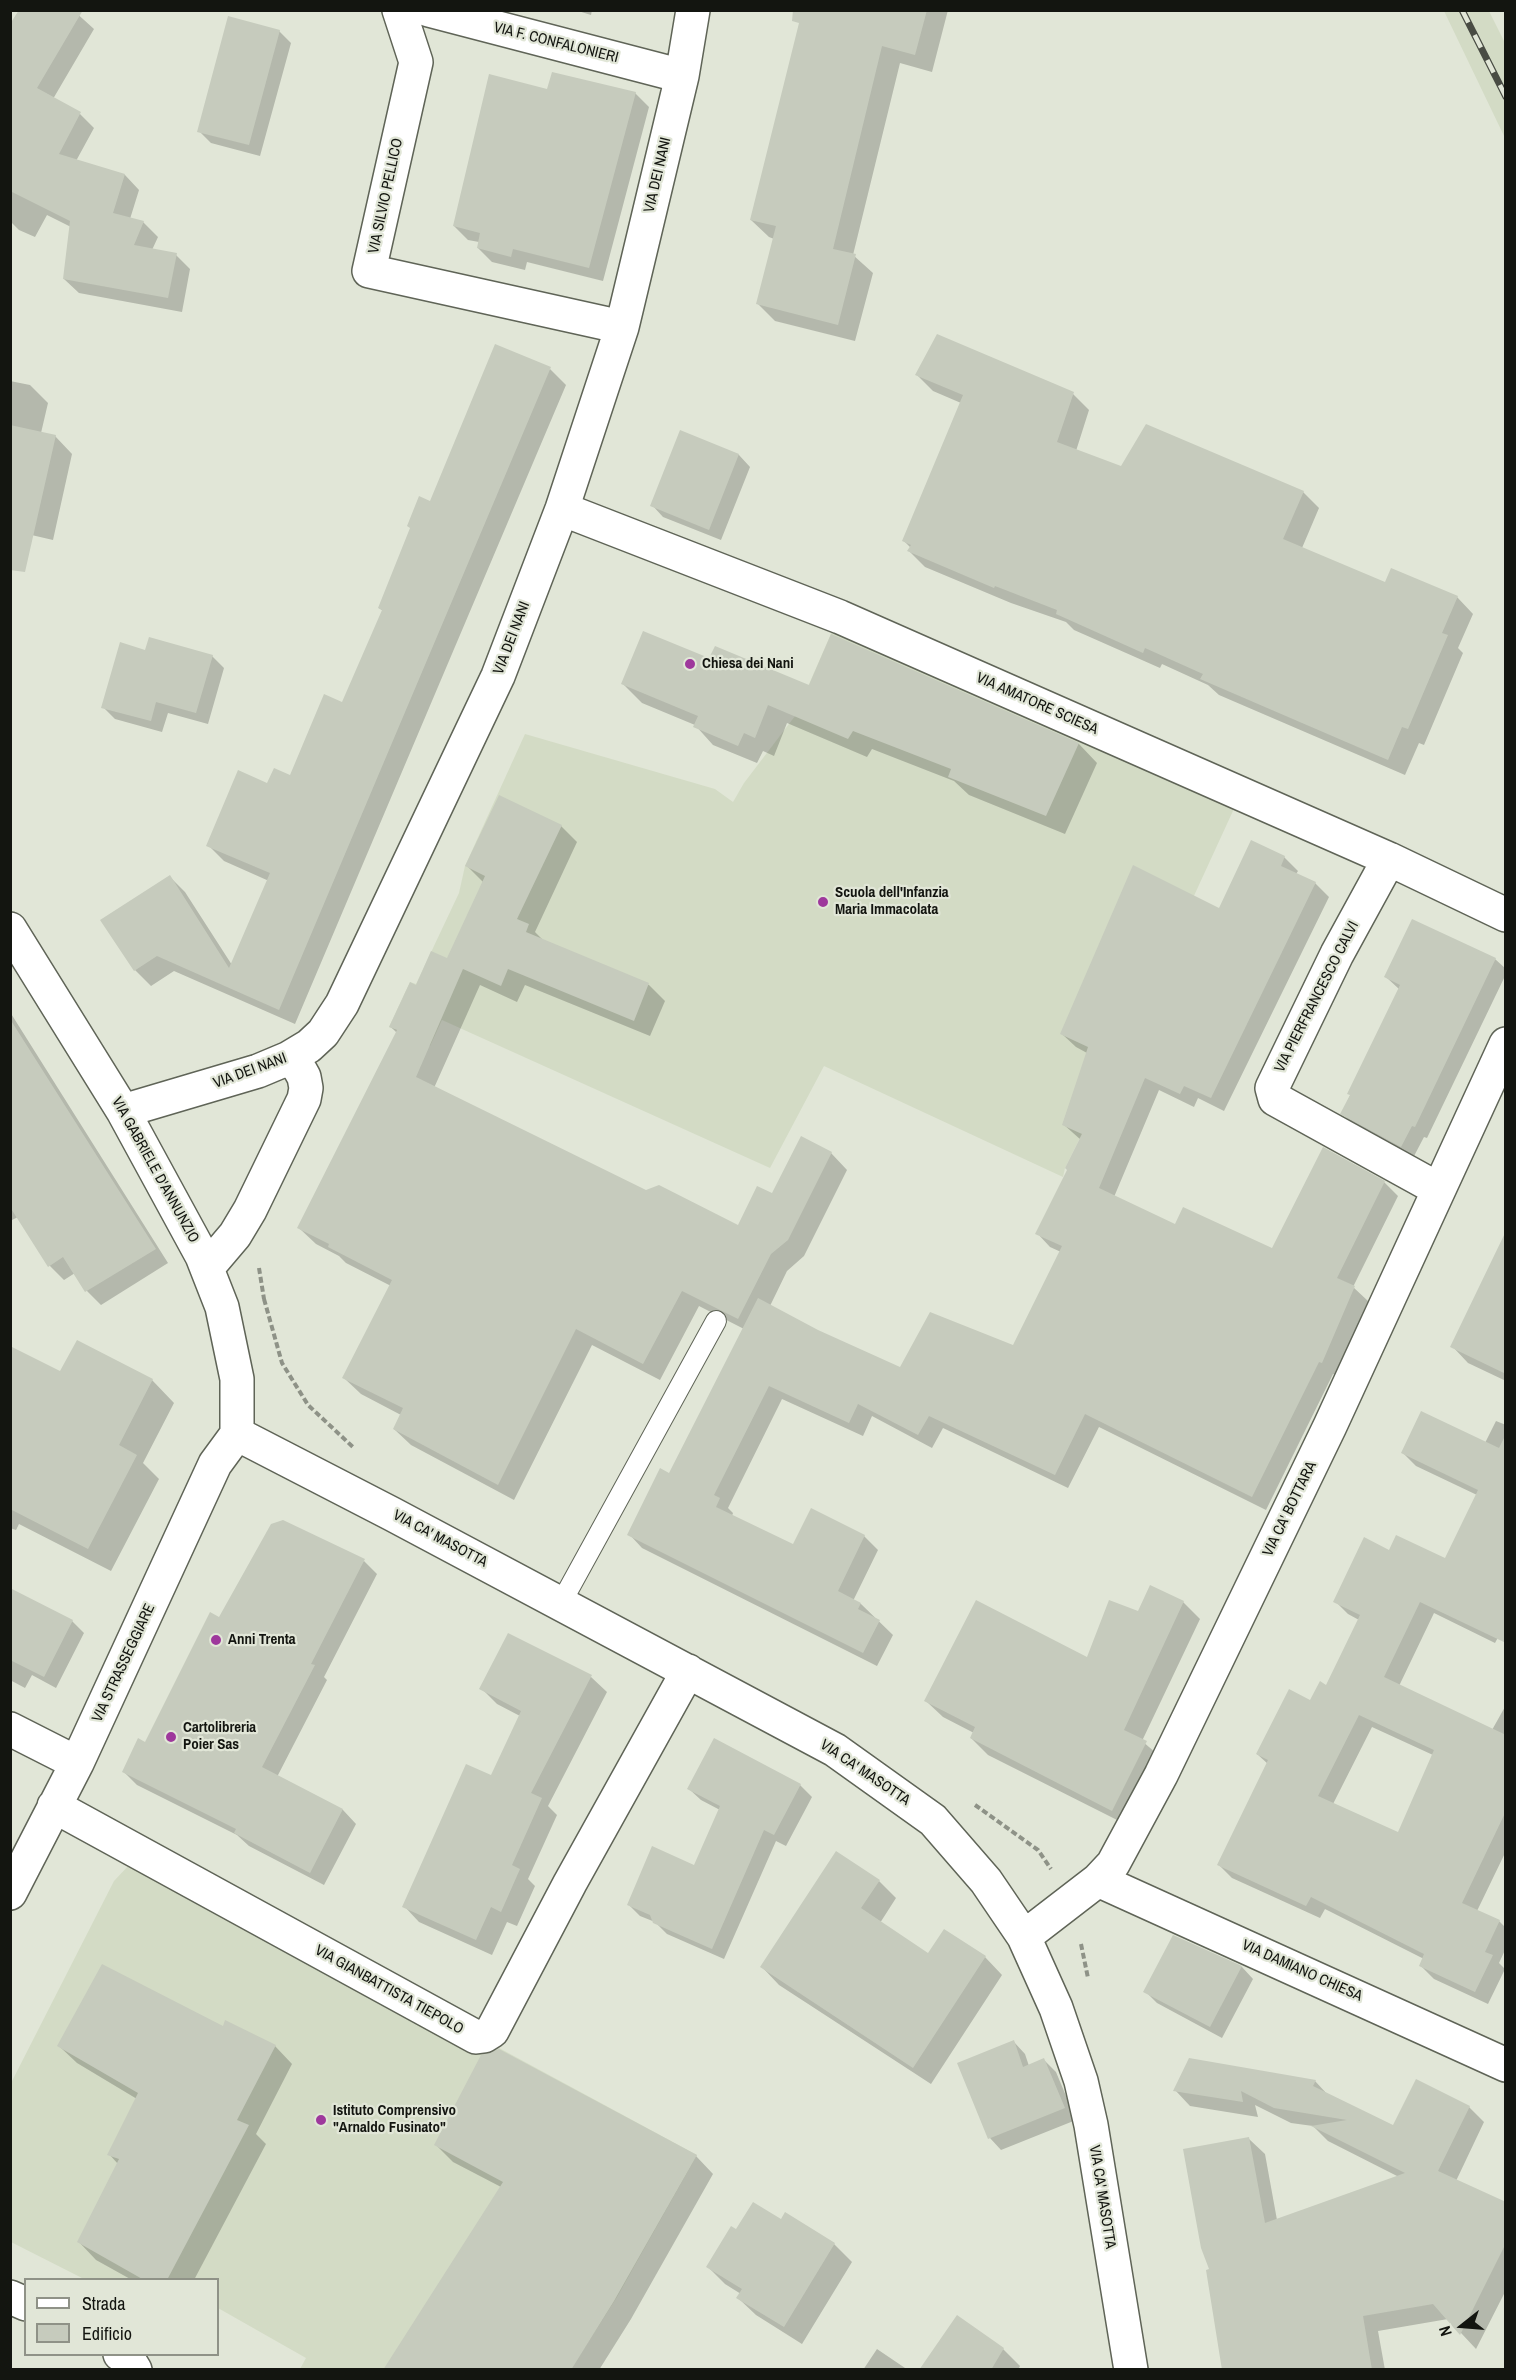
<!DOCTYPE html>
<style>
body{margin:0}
#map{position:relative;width:1516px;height:2380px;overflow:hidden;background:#e1e6d7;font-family:"Archivo Narrow",sans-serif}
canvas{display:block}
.frame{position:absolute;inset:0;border:12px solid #131510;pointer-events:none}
.legend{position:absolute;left:24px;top:2278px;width:195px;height:78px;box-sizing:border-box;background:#e1e6d7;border:2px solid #8f9287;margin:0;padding:8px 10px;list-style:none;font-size:18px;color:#131510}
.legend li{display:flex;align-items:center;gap:12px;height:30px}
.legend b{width:30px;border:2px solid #8f9287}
.north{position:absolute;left:1432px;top:2296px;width:60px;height:60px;-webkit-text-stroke:4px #e1e6d7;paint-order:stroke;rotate:253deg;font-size:16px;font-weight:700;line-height:24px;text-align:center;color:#131510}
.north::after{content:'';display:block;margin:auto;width:21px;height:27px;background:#131510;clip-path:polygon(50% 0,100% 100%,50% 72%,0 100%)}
</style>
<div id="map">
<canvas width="1516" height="2380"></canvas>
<div class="frame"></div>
<ul class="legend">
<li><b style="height:8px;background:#fff"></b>Strada</li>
<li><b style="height:16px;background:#c6cbbd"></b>Edificio</li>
</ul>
<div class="north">N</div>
</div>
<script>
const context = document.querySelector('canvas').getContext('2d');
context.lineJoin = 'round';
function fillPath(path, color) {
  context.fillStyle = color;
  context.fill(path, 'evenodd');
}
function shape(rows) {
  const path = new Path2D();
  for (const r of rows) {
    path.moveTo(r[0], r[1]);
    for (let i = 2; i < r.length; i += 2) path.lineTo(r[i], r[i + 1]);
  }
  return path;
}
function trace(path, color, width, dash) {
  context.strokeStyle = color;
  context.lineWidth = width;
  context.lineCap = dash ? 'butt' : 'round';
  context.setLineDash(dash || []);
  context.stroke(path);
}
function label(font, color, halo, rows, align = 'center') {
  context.font = font + ' "Archivo Narrow",sans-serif';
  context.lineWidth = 4.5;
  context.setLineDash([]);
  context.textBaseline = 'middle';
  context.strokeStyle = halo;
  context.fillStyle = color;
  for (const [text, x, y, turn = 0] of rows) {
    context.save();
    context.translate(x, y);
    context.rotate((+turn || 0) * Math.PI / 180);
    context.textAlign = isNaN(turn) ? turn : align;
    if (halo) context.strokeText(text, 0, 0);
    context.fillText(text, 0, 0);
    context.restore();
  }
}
const built = shape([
 [1444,11,1489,11,1505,43,1505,138],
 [834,627,1238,800,1119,1059,1065,1168,1063,1177,824,1066,770,1168,442,1020,430,1046,389,1027,410,982,416,984,459,893,465,866,525,734,715,789,733,802,744,783,795,716],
 [130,1864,488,2042,697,2155,617,2297,571,2369,300,2369,306,2358,218,2308,218,2280,84,2279,11,2242,10,2085,114,1881]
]);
const shadow = shape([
 [73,10,94,29,53,99,80,114,94,128,76,161,125,175,139,190,130,219,143,222,158,237,152,250,176,255,190,269,182,312,79,293,64,279,71,227,47,215,35,237,19,230,10,221,10,27],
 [575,10,592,10,591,15],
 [821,10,948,10,932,72,900,63,853,255,873,273,855,341,775,321,757,303,774,239,769,237,751,220],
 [279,31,291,43,260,156,211,143,199,131],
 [548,90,635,93,649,107,603,281,527,262,525,270,492,262,478,248,479,242,468,240,454,226],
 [550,369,566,385,295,1024,174,971,151,986,135,970,102,920,170,877,185,892,232,965,269,881,224,861,208,845,268,785,290,777,343,704,383,611,379,608,431,503],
 [917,375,1073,394,1089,410,1076,451,1122,468,1303,492,1319,508,1302,548,1386,584,1457,597,1473,614,1458,648,1463,653,1424,745,1419,743,1405,775,1219,695,1208,685,1162,664,1160,668,1074,630,1066,622,1011,603,925,567,909,551,911,548,904,541,961,403,933,391],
 [10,381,30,385,48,403,41,433,55,436,72,454,53,540,10,530],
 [681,432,739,455,750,467,721,540,663,517,652,505],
 [832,636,1079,744,1097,763,1065,834,969,795,954,781,872,749,867,757,787,723,774,756,763,751,757,763,713,745,695,725,642,703,623,684,710,660,809,687],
 [146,652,212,656,224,668,208,724,168,713,162,732,115,719,103,707],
 [561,826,577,842,535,932,544,941,649,985,665,1001,650,1036,525,985,517,1002,480,985,434,1088,646,1191,738,1227,773,1195,831,1153,847,1170,804,1256,787,1271,770,1306,818,1331,900,1368,1014,1347,1061,1252,1050,1247,1037,1233,1069,1170,1081,1140,1063,1124,1087,1053,1076,1047,1062,1034,1284,857,1298,871,1296,874,1315,883,1329,897,1224,1111,1198,1098,1194,1107,1159,1090,1114,1197,1176,1226,1273,1250,1384,1182,1398,1196,1353,1287,1368,1301,1335,1375,1333,1374,1266,1510,1099,1427,1068,1488,943,1428,932,1448,872,1416,863,1436,782,1399,728,1508,733,1513,732,1516,794,1546,811,1510,864,1536,878,1550,853,1601,861,1604,893,1635,877,1666,642,1548,629,1534,670,1475,744,1329,699,1306,660,1380,592,1345,514,1500,411,1445,394,1429,401,1415,361,1394,344,1378,391,1286,346,1263,339,1256,316,1244,299,1228,397,1033,391,1027,417,987,448,960,483,882,467,866],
 [1495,959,1506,969,1506,974,1427,1138,1424,1137,1413,1158,1354,1125,1342,1113,1399,989,1386,977],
 [10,1012,168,1263,101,1305,87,1291,75,1273,64,1280,50,1266,18,1217,10,1221],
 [1506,1235,1506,1381,1468,1363,1452,1346],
 [10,1347,61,1374,152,1380,174,1403,143,1463,159,1479,111,1571,19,1524,16,1530,10,1528],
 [1496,1421,1506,1425,1506,1622,1495,1643,1434,1613,1399,1686,1492,1730,1506,1705,1506,1851,1477,1911,1499,1921,1506,1928,1506,1948,1499,1963,1505,1969,1488,2004,1434,1979,1421,1966,1424,1959,1325,1909,1320,1918,1232,1878,1219,1865,1268,1764,1257,1754,1327,1687,1359,1620,1348,1614,1335,1601,1390,1552,1445,1560,1477,1495,1416,1466,1403,1453,1485,1443],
 [1372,1727,1433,1755,1399,1834,1333,1804],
 [364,1561,377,1574,324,1677,327,1680,277,1777,343,1810,356,1824,324,1885,249,1846,237,1835,137,1785,124,1772,145,1744,220,1619],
 [10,1589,72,1621,84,1633,56,1688,32,1675,25,1688,10,1680],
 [1183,1602,1200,1619,1142,1741,1163,1759,1129,1826,988,1755,971,1738,974,1733,943,1717,926,1701,1088,1659,1139,1613],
 [591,1677,607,1692,548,1806,557,1815,528,1879,535,1886,517,1926,507,1922,492,1955,419,1922,404,1906,491,1777,520,1716,497,1704,481,1688],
 [800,1785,812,1797,786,1846,776,1841,724,1959,667,1934,655,1922,640,1916,629,1905,695,1867,720,1810,701,1800,689,1789],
 [879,1881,896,1898,880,1923,929,1955,985,1957,1002,1975,931,2084,779,1985,762,1967],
 [1174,1937,1242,1967,1253,1979,1222,2038,1157,2003,1145,1991],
 [224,2028,275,2046,292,2064,256,2134,266,2144,194,2280,132,2280,96,2260,79,2242,118,2164,109,2154,137,2099,77,2063,59,2046],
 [1014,2042,1025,2054,1029,2066,1044,2060,1056,2072,1076,2120,1001,2150,990,2138],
 [1315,2081,1328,2095,1393,2127,1469,2107,1484,2122,1456,2181,1506,2203,1506,2290,1476,2349,1448,2319,1378,2331,1385,2370,1223,2370,1211,2271,1249,2139,1265,2154,1277,2220,1399,2177,1328,2141,1313,2126,1291,2123,1255,2105,1258,2117,1190,2106,1175,2090],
 [436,2145,696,2156,713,2174,631,2319,599,2370,385,2370,501,2187,453,2162],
 [785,2215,834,2244,852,2262,802,2344,756,2315,738,2298,741,2294,725,2284,708,2267,737,2231,782,2221],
 [877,2349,908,2370,863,2370],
 [1003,2349,1020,2366,1018,2370,921,2370]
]);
const building = shape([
 [19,10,83,10,37,88,81,112,59,154,125,174,113,213,144,221,134,245,177,253,168,298,63,279,70,221,10,191,10,24],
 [793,10,927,10,915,55,882,46,833,249,856,254,838,325,756,304,776,226,750,220,799,23,792,21],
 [228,16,280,30,249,145,197,132],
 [552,72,636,92,589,268,513,249,511,257,477,248,480,233,453,226,489,74,547,89],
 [937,334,1074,392,1057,442,1121,466,1146,424,1304,491,1283,539,1385,582,1391,568,1458,596,1442,633,1448,635,1408,729,1402,727,1388,760,1200,679,1203,674,1145,648,1143,653,1056,614,1057,610,995,586,994,588,907,551,911,545,902,541,963,395,915,375],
 [495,344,551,367,279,1010,157,956,134,971,100,920,170,875,229,968,270,873,206,846,238,770,267,783,274,768,290,775,324,694,342,702,382,610,378,608,410,528,407,526,419,496,430,501],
 [10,425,56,435,25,572,10,570],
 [680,430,739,454,709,530,650,506],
 [643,631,709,658,715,646,809,685,831,634,1079,743,1046,816,948,777,951,769,853,731,848,739,768,705,755,738,744,733,738,746,693,727,698,716,621,684],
 [149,637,213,655,196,713,156,702,151,721,101,708,120,642,145,650],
 [499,795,562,825,517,919,529,924,526,932,649,983,634,1021,508,969,501,986,463,969,416,1077,646,1190,659,1185,738,1225,757,1186,772,1193,801,1136,832,1152,788,1240,771,1254,738,1319,682,1291,643,1364,576,1329,498,1485,393,1429,403,1408,342,1378,392,1280,328,1247,329,1244,297,1228,397,1030,389,1027,410,982,416,985,431,951,447,958,485,876,465,866],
 [1251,840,1285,856,1281,866,1316,882,1211,1098,1184,1086,1180,1094,1145,1078,1099,1188,1175,1224,1183,1207,1272,1248,1323,1147,1385,1181,1337,1278,1355,1286,1322,1363,1319,1362,1252,1497,1085,1414,1055,1475,929,1416,918,1435,858,1404,849,1423,769,1386,714,1495,720,1498,716,1507,793,1544,811,1508,865,1535,838,1591,861,1603,858,1609,880,1620,863,1653,627,1535,660,1468,669,1473,758,1298,818,1330,900,1367,930,1312,1013,1345,1062,1246,1035,1234,1067,1170,1065,1168,1082,1134,1062,1125,1088,1047,1060,1034,1133,865,1219,908],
 [1412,919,1496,958,1415,1127,1412,1126,1401,1147,1340,1114,1350,1095,1347,1094,1400,985,1384,977],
 [10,1019,156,1249,85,1292,63,1257,48,1267,10,1207],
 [1506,1231,1506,1374,1450,1347],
 [77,1340,153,1379,119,1445,137,1455,88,1549,10,1509,10,1346,60,1371],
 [1421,1411,1499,1448,1506,1434,1506,1643,1420,1602,1384,1677,1506,1735,1506,1811,1462,1903,1500,1920,1485,1952,1493,1955,1475,1992,1419,1966,1424,1954,1311,1897,1306,1906,1217,1865,1268,1760,1256,1754,1289,1689,1310,1700,1320,1681,1326,1685,1360,1615,1333,1602,1364,1537,1389,1550,1396,1535,1445,1558,1478,1490,1401,1453],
 [1359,1715,1434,1750,1398,1832,1318,1796],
 [283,1520,365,1559,311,1664,315,1665,262,1767,343,1809,310,1873,234,1833,236,1829,122,1772,138,1738,145,1742,210,1612,219,1617,271,1524],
 [1150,1585,1184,1601,1124,1730,1147,1741,1112,1811,970,1738,975,1727,924,1701,976,1600,1087,1657,1109,1600,1138,1611],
 [10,1588,73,1620,44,1677,10,1660],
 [508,1633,592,1675,531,1793,542,1798,512,1865,520,1869,501,1912,491,1907,476,1940,402,1907,466,1764,491,1775,521,1711,479,1689],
 [714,1738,801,1784,774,1835,764,1830,712,1949,653,1923,650,1915,627,1905,652,1846,694,1865,720,1806,687,1789],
 [836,1851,880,1880,861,1908,928,1953,944,1929,986,1956,913,2068,760,1967],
 [1173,1935,1242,1966,1210,2027,1143,1992],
 [102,1964,223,2026,225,2020,276,2045,237,2120,249,2125,167,2280,144,2280,77,2242,119,2159,107,2155,138,2093,57,2046],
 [1014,2040,1023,2067,1044,2058,1065,2108,988,2139,957,2063],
 [499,2049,697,2155,614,2301,571,2370,383,2370,503,2182,434,2145,481,2055],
 [1189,2058,1316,2080,1313,2086,1393,2125,1416,2079,1470,2106,1438,2171,1506,2202,1506,2243,1460,2335,1433,2304,1363,2316,1372,2370,1222,2370,1206,2270,1209,2269,1201,2248,1183,2149,1249,2137,1265,2223,1405,2173,1311,2126,1347,2120,1274,2108,1241,2091,1243,2102,1173,2091],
 [753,2202,781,2219,785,2212,835,2243,784,2327,736,2298,742,2289,706,2267,731,2226,736,2229],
 [957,2315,1004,2348,991,2370,919,2370]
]);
const path = shape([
 [259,1268,264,1299],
 [264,1299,282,1363,308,1405,354,1448],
 [975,1805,1038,1850,1051,1869],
 [1081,1944,1088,1978]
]);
const lane = shape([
 [561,1603,716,1321]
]);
const street = shape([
 [399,10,416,62,369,271,622,327],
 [429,10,682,76],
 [562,509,840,617,1389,859,1506,915],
 [1389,859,1337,954,1272,1088,1275,1099,1438,1189],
 [10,929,123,1111,202,1256,222,1307,237,1379,237,1434],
 [123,1111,258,1071,289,1058,309,1046,323,1033,342,1004,498,676,562,509,622,327,682,76,693,10],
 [207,1268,235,1235,250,1210,304,1099,306,1088,304,1077,299,1068,289,1058],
 [237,1434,392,1514,835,1750,933,1820,986,1881,1024,1937,1056,2008,1081,2081,1091,2125,1131,2370],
 [10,1729,77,1763],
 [54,1806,476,2037,484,2036,492,2031,570,1883,688,1671],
 [1098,1880,1506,2065],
 [10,1893,77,1763,215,1464,237,1434],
 [1024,1937,1098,1880,1113,1864,1161,1775,1330,1426,1506,1044],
 [10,2297,26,2304],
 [120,2354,129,2360,135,2370]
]);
const rail = shape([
 [1462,10,1506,97]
]);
const markers = [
 [690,664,6,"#9e389c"],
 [823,902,6,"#9e389c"],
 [216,1640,6,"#9e389c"],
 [171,1737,6,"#9e389c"],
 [321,2120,6,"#9e389c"]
];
const streetNames = [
 ["VIA F. CONFALONIERI",556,43,14],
 ["VIA DEI NANI",658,175,-77],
 ["VIA SILVIO PELLICO",386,196,-78],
 ["VIA DEI NANI",512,638,-69],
 ["VIA AMATORE SCIESA",1037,704,24],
 ["VIA PIERFRANCESCO CALVI",1317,997,-63],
 ["VIA DEI NANI",250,1071,-20],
 ["VIA GABRIELE D'ANNUNZIO",155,1170,61],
 ["VIA CA' BOTTARA",1290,1509,-64],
 ["VIA CA' MASOTTA",440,1539,28],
 ["VIA STRASSEGGIARE",124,1663,-65],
 ["VIA CA' MASOTTA",865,1773,34],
 ["VIA DAMIANO CHIESA",1302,1971,24],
 ["VIA GIANBATTISTA TIEPOLO",389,1990,29],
 ["VIA CA' MASOTTA",1102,2197,81]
];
const poiNames = [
 ["Chiesa dei Nani",702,664],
 ["Scuola dell'Infanzia",835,893],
 ["Maria Immacolata",835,910],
 ["Anni Trenta",228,1640],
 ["Cartolibreria",183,1728],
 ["Poier Sas",183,1745],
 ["Istituto Comprensivo",333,2111],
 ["\"Arnaldo Fusinato\"",333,2128]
];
fillPath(built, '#d3dbc5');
fillPath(shadow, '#0003');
fillPath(building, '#c6cbbd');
trace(lane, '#5f6457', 22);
trace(street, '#5f6457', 36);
trace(path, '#8e9287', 4, [6, 3]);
trace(lane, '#fff', 20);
trace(street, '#fff', 33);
trace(rail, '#494c44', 7);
trace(rail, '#e1e6d7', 4.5, [14]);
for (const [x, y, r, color] of markers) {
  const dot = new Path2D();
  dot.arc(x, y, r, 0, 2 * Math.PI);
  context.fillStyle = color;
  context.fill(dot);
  trace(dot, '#e1e6d7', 2);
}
label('15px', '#131510', '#e1e6d7', streetNames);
label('bold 15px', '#131510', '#e1e6d7', poiNames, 'left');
</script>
